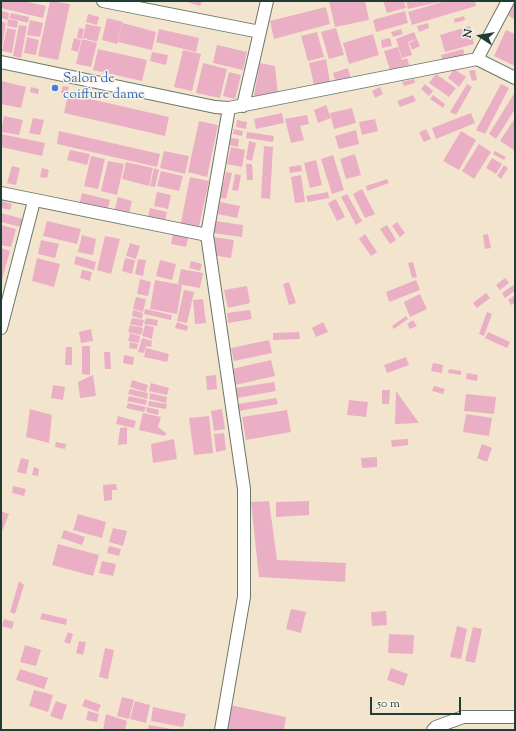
<!DOCTYPE html>
<style>
body{margin:0}
#map{position:relative;width:516px;height:731px;overflow:hidden;background:#f3e5cd;font-family:"Sorts Mill Goudy",serif}
canvas{display:block}
.frame{position:absolute;inset:0;border:2px solid #1f3d34;pointer-events:none}
.north{position:absolute;left:460px;top:16px;width:40px;height:40px;-webkit-text-stroke:3px #f7f3e8;paint-order:stroke;rotate:282deg;font-size:11px;font-weight:700;line-height:16px;text-align:center;color:#1f3d34}
.north::after{content:'';display:block;margin:auto;width:14px;height:18px;background:#1f3d34;clip-path:polygon(50% 0,100% 100%,50% 72%,0 100%)}
.scale{position:absolute;left:370px;top:697px;width:91px;height:18px;box-sizing:border-box;border:2px solid #1f3d34;border-top:0;padding-left:5px;font-size:12px;line-height:14px;white-space:nowrap;color:#1f3d34;-webkit-text-stroke:3px #f7f3e8;paint-order:stroke}
</style>
<div id="map">
<canvas width="516" height="731"></canvas>
<div class="frame"></div>
<div class="north">N</div>
<div class="scale">50 m</div>
</div>
<script>
const context = document.querySelector('canvas').getContext('2d');
context.lineJoin = 'round';
function fillPath(path, color) {
  context.fillStyle = color;
  context.fill(path, 'evenodd');
}
function shape(rows) {
  const path = new Path2D();
  for (const r of rows) {
    path.moveTo(r[0], r[1]);
    for (let i = 2; i < r.length; i += 2) path.lineTo(r[i], r[i + 1]);
  }
  return path;
}
function trace(path, color, width, dash) {
  context.strokeStyle = color;
  context.lineWidth = width;
  context.lineCap = dash ? 'butt' : 'round';
  context.setLineDash(dash || []);
  context.stroke(path);
}
function label(font, color, halo, rows, align = 'center') {
  context.font = font + ' "Sorts Mill Goudy",serif';
  context.lineWidth = 3;
  context.setLineDash([]);
  context.textBaseline = 'middle';
  context.strokeStyle = halo;
  context.fillStyle = color;
  for (const [text, x, y, turn = 0] of rows) {
    context.save();
    context.translate(x, y);
    context.rotate((+turn || 0) * Math.PI / 180);
    context.textAlign = isNaN(turn) ? turn : align;
    if (halo) context.strokeText(text, 0, 0);
    context.fillText(text, 0, 0);
    context.restore();
  }
}
const building = shape([
 [1,1,24,1,46,6,43,18,1,8],
 [50,1,70,4,58,60,38,56],
 [184,1,202,1,200,6],
 [329,1,365,1,369,20,335,27],
 [383,1,404,1,406,8,387,13],
 [406,1,439,1,439,2,408,9],
 [445,1,475,1,476,6,412,25,408,12],
 [512,1,515,1,515,20,505,13],
 [326,7,330,24,274,39,270,21],
 [1,11,9,13,8,20,1,18],
 [405,11,408,23,376,32,373,20],
 [11,13,29,17,28,23,9,18],
 [88,14,99,17,97,25,86,22],
 [464,16,465,20,455,23,454,19],
 [107,18,123,22,117,44,102,40],
 [8,19,18,21,17,28,7,26],
 [30,20,43,23,40,37,27,35],
 [1,21,6,23,2,47,1,47],
 [123,23,156,32,152,50,118,42],
 [428,23,429,28,419,32,417,26],
 [86,24,101,27,97,42,83,38],
 [19,25,27,26,21,58,13,56],
 [470,26,474,44,445,52,440,35],
 [7,28,16,30,12,53,2,51],
 [79,28,84,29,82,39,77,38],
 [336,28,344,55,329,59,321,32],
 [159,29,199,38,196,52,156,42],
 [401,29,403,34,393,37,391,32],
 [506,30,515,34,515,66,494,56],
 [317,32,324,57,308,61,301,36],
 [414,32,417,39,408,42,412,55,402,58,396,39],
 [373,34,379,55,349,64,343,43],
 [27,37,39,40,36,55,24,53],
 [74,38,81,40,78,52,71,50],
 [390,38,392,46,382,48,381,40],
 [82,39,97,43,91,67,76,64],
 [417,39,420,46,412,50,409,43],
 [217,45,247,52,243,70,213,63],
 [398,47,402,60,407,58,409,65,390,70,384,51],
 [98,49,147,60,142,81,93,70],
 [463,49,465,56,443,62,441,55],
 [183,50,201,54,192,91,174,87],
 [152,52,168,55,166,65,150,61],
 [326,59,330,82,314,85,309,63],
 [203,63,227,69,220,98,196,93],
 [260,63,275,66,278,95,253,101],
 [348,68,351,79,336,84,333,73],
 [454,69,466,77,459,87,448,78],
 [475,70,477,80,472,81,469,71],
 [229,72,241,75,235,99,223,96],
 [436,74,456,88,449,97,429,83],
 [414,79,415,83,404,86,402,82],
 [1,81,26,87,21,108,1,104],
 [425,84,433,91,429,96,421,89],
 [467,84,472,87,456,115,450,112],
 [501,84,509,88,485,134,476,130],
 [63,86,69,87,67,94,61,93],
 [31,87,39,89,38,94,30,92],
 [380,87,383,94,375,98,372,91],
 [515,92,515,109,496,139,489,134],
 [68,94,169,117,165,136,64,113],
 [413,95,416,101,400,107,397,101],
 [433,95,445,104,443,108,430,99],
 [326,105,331,118,318,123,314,110],
 [352,108,356,123,334,129,330,113],
 [282,113,284,123,256,129,254,119],
 [471,113,475,123,436,139,432,128],
 [307,115,309,124,300,126,304,140,291,143,285,119],
 [4,116,23,120,19,135,1,132],
 [33,118,44,120,40,135,29,133],
 [515,118,515,149,514,150,500,141],
 [375,119,378,131,362,135,359,122],
 [237,120,247,122,246,129,236,127],
 [199,121,218,125,207,177,188,172],
 [234,129,243,131,242,136,233,134],
 [426,129,431,139,424,142,419,133],
 [356,130,359,144,339,149,335,136],
 [59,131,160,154,157,167,57,144],
 [461,131,476,140,459,170,443,161],
 [247,132,274,136,273,142,246,138],
 [1,134,45,143,42,156,1,147],
 [231,138,239,139,238,147,230,145],
 [249,141,256,143,252,161,246,159],
 [479,144,491,152,474,179,462,171],
 [264,146,273,147,270,199,261,198],
 [231,147,245,150,242,167,227,164],
 [70,150,90,154,87,165,67,160],
 [164,151,189,156,185,174,160,168],
 [495,151,506,157,504,160,493,154],
 [355,154,361,175,346,179,340,159],
 [333,155,344,190,332,194,321,159],
 [91,156,105,159,98,189,84,186],
 [492,158,502,164,496,174,486,168],
 [316,160,322,185,310,188,304,163],
 [108,161,124,164,117,195,101,191],
 [126,162,153,168,149,186,122,179],
 [246,164,252,164,253,180,247,180],
 [301,165,302,171,290,173,289,167],
 [504,165,508,168,501,179,497,176],
 [12,166,20,168,16,185,7,183],
 [42,168,49,170,47,178,40,177],
 [154,168,159,170,155,187,150,186],
 [161,171,183,176,179,191,157,186],
 [226,172,232,173,226,199,220,198],
 [235,174,241,175,238,191,232,190],
 [301,175,305,202,295,203,291,177],
 [190,177,209,181,198,231,180,227],
 [387,179,389,183,367,191,366,186],
 [362,189,375,214,365,218,353,194],
 [157,192,171,195,168,209,154,206],
 [328,192,329,198,308,202,306,196],
 [82,193,110,200,107,212,79,206],
 [347,194,362,221,356,225,341,197],
 [118,197,132,201,129,215,114,212],
 [336,199,345,217,337,221,328,203],
 [2,201,12,204,10,210,1,208],
 [220,202,240,206,237,218,218,214],
 [150,208,167,212,164,225,147,221],
 [1,213,23,219,21,227,1,222],
 [47,221,81,229,77,244,43,236],
 [215,221,243,225,242,237,213,233],
 [397,222,405,233,400,237,392,226],
 [1,225,16,229,11,247,1,245],
 [387,225,396,240,390,244,380,229],
 [173,234,188,238,186,247,171,244],
 [365,234,377,252,371,256,359,239],
 [488,234,491,248,485,249,483,235],
 [82,235,96,239,93,255,78,252],
 [105,236,120,239,111,274,97,270],
 [214,237,234,240,231,258,211,255],
 [41,240,59,244,55,258,38,254],
 [130,243,140,246,136,259,126,256],
 [1,248,10,251,1,283],
 [76,256,96,262,94,270,74,264],
 [37,258,60,264,54,287,32,281],
 [125,258,135,260,132,274,122,271],
 [138,259,146,260,143,276,135,274],
 [160,260,176,264,172,280,156,276],
 [191,261,202,264,200,271,189,268],
 [413,262,417,277,412,278,408,263],
 [181,269,203,273,200,288,178,284],
 [82,270,92,272,90,281,80,278],
 [505,278,509,283,500,290,496,285],
 [140,279,151,282,148,296,137,294],
 [155,280,182,285,177,314,150,309],
 [416,280,420,290,389,302,386,292],
 [289,282,296,303,289,305,283,284],
 [515,284,515,291,505,298,502,293],
 [247,286,250,303,228,308,224,290],
 [184,290,194,292,187,323,177,321],
 [486,293,490,298,477,308,473,303],
 [420,294,427,309,410,317,404,302],
 [515,295,515,303,511,305,508,300],
 [136,297,146,299,143,312,133,309],
 [203,299,206,323,195,324,193,300],
 [145,309,172,315,171,320,144,314],
 [133,310,143,313,142,319,132,316],
 [250,310,252,319,228,323,227,313],
 [487,312,492,314,484,336,479,334],
 [406,316,408,319,394,329,392,326],
 [132,318,144,320,142,327,130,324],
 [146,318,158,320,157,326,144,324],
 [413,320,417,326,410,329,407,324],
 [177,322,188,326,187,331,175,328],
 [323,322,328,332,316,337,312,328],
 [130,325,143,328,141,335,128,332],
 [145,325,154,327,152,339,142,336],
 [91,329,93,341,81,343,79,332],
 [299,332,300,339,273,340,273,333],
 [488,332,510,342,507,348,485,338],
 [130,333,140,336,139,343,128,341],
 [142,338,152,341,151,347,146,346,144,353,138,352,140,345,144,346,140,345],
 [269,340,272,353,234,361,231,348],
 [130,342,138,344,137,349,129,348],
 [82,346,90,346,90,375,82,374],
 [66,347,72,347,72,365,65,365],
 [146,348,169,354,167,362,144,357],
 [104,352,110,352,111,369,105,369],
 [124,355,134,357,133,365,123,363],
 [406,357,409,365,387,373,384,365],
 [271,360,275,376,235,385,232,369],
 [433,363,443,365,442,373,431,371],
 [449,369,461,371,461,375,448,373],
 [467,373,478,375,477,381,466,379],
 [93,375,96,396,80,398,78,382],
 [216,375,217,389,207,390,206,376],
 [132,380,148,385,146,392,130,387],
 [274,382,276,391,237,398,235,388],
 [151,383,169,388,167,395,149,391],
 [53,385,65,387,63,400,51,398],
 [434,386,445,389,443,394,432,391],
 [130,389,148,393,147,399,128,394],
 [382,390,390,390,389,404,382,404],
 [396,391,419,423,395,424],
 [150,393,167,397,166,403,149,399],
 [466,394,496,397,494,414,464,411],
 [129,396,147,400,146,405,127,401],
 [276,398,278,404,239,411,238,404],
 [349,400,368,402,366,417,347,415],
 [149,401,167,404,166,409,148,406],
 [128,403,146,407,144,412,126,408],
 [147,407,159,410,158,415,146,412],
 [30,409,52,415,49,443,26,437],
 [222,409,225,429,214,431,211,411],
 [287,410,291,432,246,440,242,417],
 [143,413,161,417,158,427,166,433,165,436,139,430],
 [466,414,492,418,489,436,463,432],
 [118,416,136,421,134,428,116,424],
 [209,416,213,453,194,455,189,418],
 [127,427,127,444,118,445,120,428],
 [224,433,226,450,216,452,214,434],
 [174,439,177,459,153,463,151,444],
 [408,439,408,445,392,447,391,440],
 [56,442,66,444,65,449,55,447],
 [482,444,492,448,487,462,477,458],
 [377,457,377,467,362,468,361,458],
 [21,458,29,460,26,474,17,472],
 [34,467,39,469,38,476,32,475],
 [116,484,117,490,112,490,112,500,104,501,103,485],
 [13,486,26,489,24,496,12,493],
 [269,501,277,560,346,563,345,582,259,577,251,502],
 [309,501,309,515,276,517,276,502],
 [1,511,9,514,1,534],
 [78,514,106,522,102,538,73,530],
 [113,528,127,531,123,546,109,542],
 [64,530,85,537,82,545,61,538],
 [58,544,99,555,93,576,52,565],
 [109,546,121,549,119,556,107,553],
 [102,561,116,564,113,576,99,573],
 [19,581,24,585,15,614,10,612],
 [291,609,306,612,301,633,286,629],
 [386,611,387,625,372,626,371,612],
 [42,613,67,619,66,625,40,619],
 [4,619,14,622,12,629,2,626],
 [457,626,467,629,461,659,450,657],
 [473,627,482,629,475,663,465,661],
 [68,632,73,634,70,644,64,642],
 [389,634,414,635,413,654,388,653],
 [79,641,86,642,83,655,76,653],
 [25,645,41,650,36,666,20,662],
 [105,648,114,650,108,679,99,677],
 [391,668,408,674,404,686,387,680],
 [20,669,48,678,44,689,16,680],
 [34,690,53,695,48,712,29,706],
 [122,697,134,700,129,719,117,716],
 [85,699,101,705,98,712,82,706],
 [56,701,67,705,62,720,50,716],
 [135,701,150,705,146,723,130,719],
 [230,705,286,717,284,730,225,730],
 [153,707,186,714,183,727,151,721],
 [88,711,99,714,97,722,86,720],
 [106,714,127,721,125,730,103,730],
 [149,725,171,729,171,730,148,730]
]);
const street = shape([
 [103,1,260,32],
 [477,59,508,1],
 [1,62,215,107,229,108,477,59,515,78],
 [243,106,267,1],
 [1,193,207,235],
 [1,328,34,201],
 [221,730,244,597,244,489,207,235,229,108],
 [433,730,436,727,463,717,515,717]
]);
const markers = [
 [55,88,4,"#3f7fe0"]
];
const shopNames = [
 ["Salon de",63,80],
 ["coiffure dame",63,96]
];
fillPath(building, '#ebafc5');
trace(street, '#69786a', 14);
trace(street, '#fff', 12);
for (const [x, y, r, color] of markers) {
  const dot = new Path2D();
  dot.arc(x, y, r, 0, 2 * Math.PI);
  context.fillStyle = color;
  context.fill(dot);
  trace(dot, '#f7f3e8', 1.5);
}
label('14px', '#366cbe', '#f7f3e8', shopNames, 'left');
</script>
